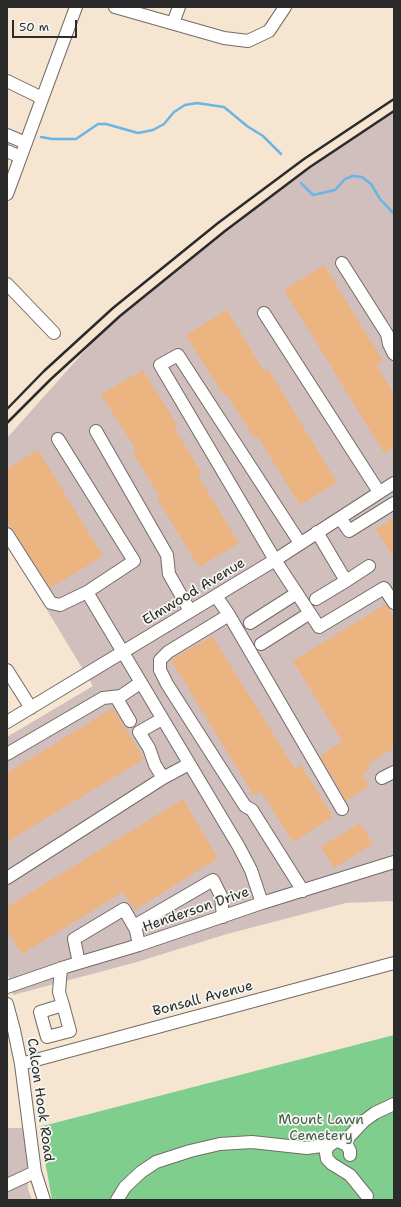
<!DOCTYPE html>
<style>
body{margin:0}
#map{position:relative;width:401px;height:1207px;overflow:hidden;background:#f5e5d1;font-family:"Shantell Sans",sans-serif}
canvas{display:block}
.frame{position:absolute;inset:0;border:8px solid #2b2b2b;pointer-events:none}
.scale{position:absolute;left:12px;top:20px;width:65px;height:18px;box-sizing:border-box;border:2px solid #2b2b2b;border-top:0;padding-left:5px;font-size:12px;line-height:14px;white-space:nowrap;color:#2b2b2b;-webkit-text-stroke:3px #f6f6f2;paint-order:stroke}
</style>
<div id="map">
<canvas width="401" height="1207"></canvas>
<div class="frame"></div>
<div class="scale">50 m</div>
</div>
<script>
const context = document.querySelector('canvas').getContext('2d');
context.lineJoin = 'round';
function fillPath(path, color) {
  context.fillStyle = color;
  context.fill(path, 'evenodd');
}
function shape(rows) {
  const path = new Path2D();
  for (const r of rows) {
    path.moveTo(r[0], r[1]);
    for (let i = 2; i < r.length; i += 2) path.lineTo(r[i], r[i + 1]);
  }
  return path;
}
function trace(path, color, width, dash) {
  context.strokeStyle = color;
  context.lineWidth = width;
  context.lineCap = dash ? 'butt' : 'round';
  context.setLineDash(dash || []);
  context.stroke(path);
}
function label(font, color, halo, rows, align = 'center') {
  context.font = font + ' "Shantell Sans",sans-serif';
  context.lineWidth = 3.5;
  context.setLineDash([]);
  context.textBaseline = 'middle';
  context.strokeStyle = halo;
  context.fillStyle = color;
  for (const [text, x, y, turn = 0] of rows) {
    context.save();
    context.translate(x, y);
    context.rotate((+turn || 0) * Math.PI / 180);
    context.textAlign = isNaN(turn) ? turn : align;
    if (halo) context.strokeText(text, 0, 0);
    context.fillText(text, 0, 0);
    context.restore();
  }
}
const industrial = shape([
 [394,111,394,903,392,901,346,903,227,934,137,962,13,995,7,969,7,737,93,686,7,544,7,438,97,337,158,285,228,228,357,135],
 [7,1128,26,1128,28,1189,32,1200,7,1200]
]);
const green = shape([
 [394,1035,394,1200,52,1200,39,1127]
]);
const stream = shape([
 [41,137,52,139,76,139,98,124,106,124,138,133,153,130,164,124,174,112,185,105,197,103,224,107,247,126,263,136,281,154],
 [301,183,313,195,335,190,345,179,353,176,362,177,371,184,380,199,394,214]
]);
const building = shape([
 [324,265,383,361,376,365,394,394,394,447,384,453,284,290],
 [227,310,264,371,268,369,337,482,300,505,258,437,255,439,227,395,224,396,186,335],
 [143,370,178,426,174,428,202,473,198,476,239,543,199,567,157,499,160,497,132,452,136,450,101,394],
 [38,450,103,556,50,588,7,521,7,469],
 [394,518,394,558,376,529],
 [386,604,394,618,394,748,368,764,370,768,362,774,369,786,346,801,320,756,342,741,293,661],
 [212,636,295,769,301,765,333,817,293,842,261,791,254,796,171,660],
 [113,708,144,759,7,842,7,773],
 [183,799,218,858,135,910,123,892,22,954,7,930,7,907],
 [360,823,373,844,334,868,321,847]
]);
const minor = shape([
 [115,7,224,38,248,41,269,31,285,7],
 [173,23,179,7],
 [7,81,42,98],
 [7,135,26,143],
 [7,151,20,157],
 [7,194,76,7],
 [342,263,387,334,389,344,394,354],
 [7,284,54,333],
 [264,313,379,492],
 [96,431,167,555,169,574,190,611],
 [58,439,134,561,87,592,239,847,251,870,262,903],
 [340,518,349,531,394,503],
 [317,532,346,581,369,566],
 [7,534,51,603,60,605,87,592],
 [300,543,178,355,160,365,275,560,319,627,384,588,394,603],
 [216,596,229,615,168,652,160,660,160,670,167,684,245,806,252,810,303,891],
 [316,599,346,581],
 [229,615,342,809],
 [250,623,297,593],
 [261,644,310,613],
 [7,670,31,708],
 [116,697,130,721],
 [162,719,139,732,149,748,155,765,163,778],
 [7,722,275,560,394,483],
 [7,754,103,698,121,696,140,683],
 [382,778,394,772],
 [7,878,163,778,189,764],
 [134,926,213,880,221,896,223,917],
 [79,963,74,939,124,909,136,930,139,945],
 [61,968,59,992,63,1005,70,1031,47,1037,40,1012,63,1005],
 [7,987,65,967,139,945,262,903,394,862],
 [7,1004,14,1030,21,1064,35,1172,44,1200],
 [21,1064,394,963],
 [336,1141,348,1138,364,1121,375,1113,394,1104],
 [334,1142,327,1147,326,1153,327,1159,332,1164,350,1175,367,1196],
 [7,1185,35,1172],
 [117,1200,125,1187,141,1172,156,1162,190,1151,220,1144,252,1142,307,1148,321,1146,338,1141,347,1145,350,1151,350,1155]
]);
const rail = shape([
 [7,409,44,371,113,308,218,223,304,159,394,99],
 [7,423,51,379,120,316,225,231,310,167,394,111]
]);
const streetNames = [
 ["Elmwood Avenue",194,592,-31],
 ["Henderson Drive",196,910,-19],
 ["Bonsall Avenue",203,999,-15],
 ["Calcon Hook Road",40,1100,82]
];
const parkNames = [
 ["Mount Lawn",321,1120],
 ["Cemetery",321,1136]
];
fillPath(industrial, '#d1bfbe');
fillPath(green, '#80ce8e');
trace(stream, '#6ab5e3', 2.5);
fillPath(building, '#ecb480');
trace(minor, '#726c65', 14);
trace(minor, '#fff', 12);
trace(rail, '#2b2b2b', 2.5);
label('14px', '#2b2b2b', '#f6f6f2', streetNames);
label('14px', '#445c49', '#f6f6f2', parkNames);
</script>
